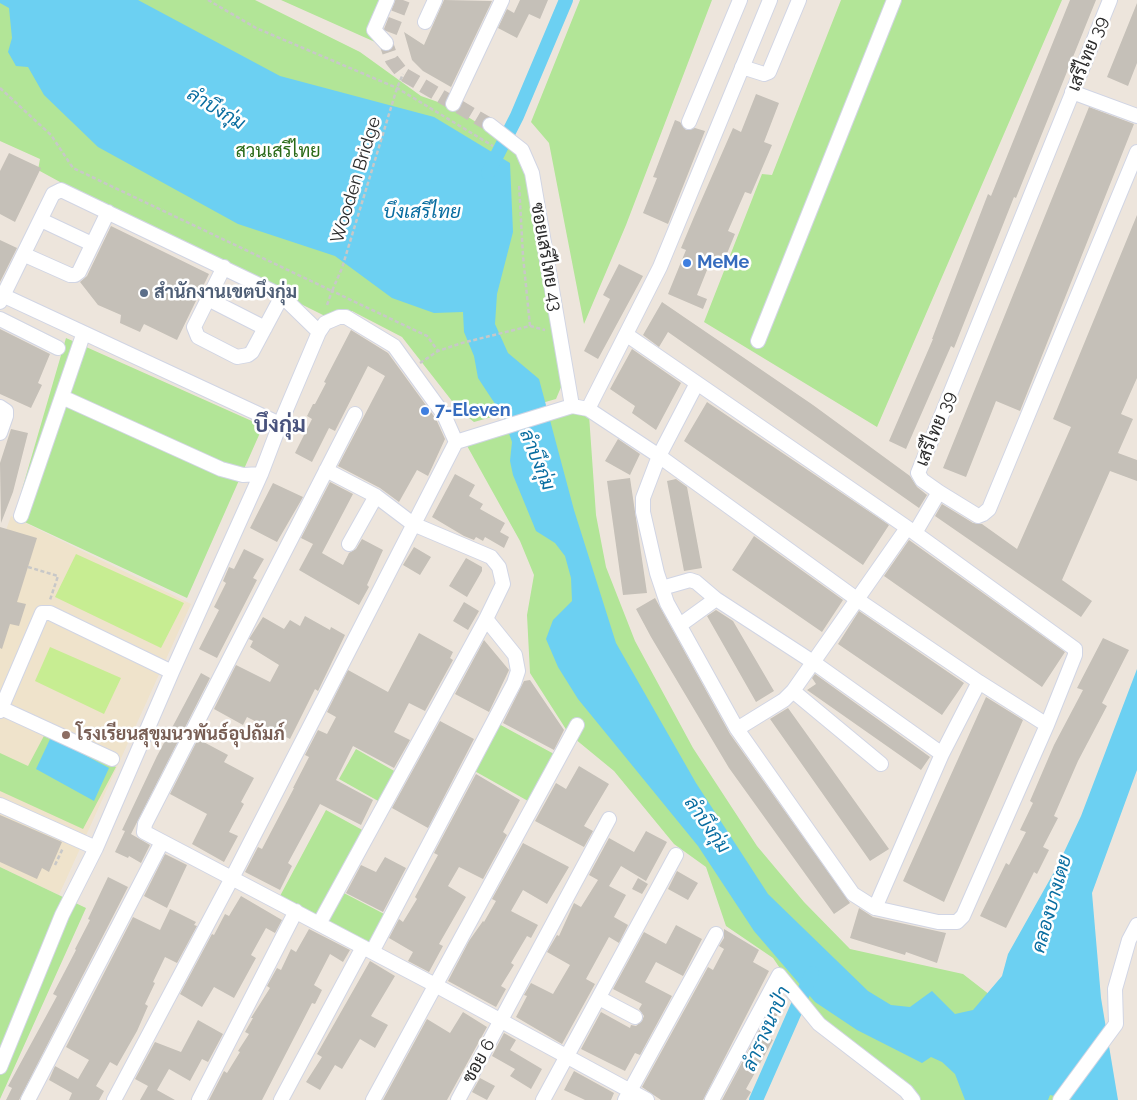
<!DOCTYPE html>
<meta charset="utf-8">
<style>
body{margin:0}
canvas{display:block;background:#ede5dc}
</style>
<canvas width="1137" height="1100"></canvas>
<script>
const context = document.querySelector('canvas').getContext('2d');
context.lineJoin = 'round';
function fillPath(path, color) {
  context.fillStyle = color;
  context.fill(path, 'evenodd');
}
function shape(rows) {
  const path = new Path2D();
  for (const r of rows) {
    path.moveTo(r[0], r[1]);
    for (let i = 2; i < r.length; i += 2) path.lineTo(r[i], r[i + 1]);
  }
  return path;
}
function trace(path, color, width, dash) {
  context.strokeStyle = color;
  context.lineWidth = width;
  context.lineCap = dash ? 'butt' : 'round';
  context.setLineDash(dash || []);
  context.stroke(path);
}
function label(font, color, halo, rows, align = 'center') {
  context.font = font + ' Raleway,Sarabun,sans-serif';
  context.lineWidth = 5;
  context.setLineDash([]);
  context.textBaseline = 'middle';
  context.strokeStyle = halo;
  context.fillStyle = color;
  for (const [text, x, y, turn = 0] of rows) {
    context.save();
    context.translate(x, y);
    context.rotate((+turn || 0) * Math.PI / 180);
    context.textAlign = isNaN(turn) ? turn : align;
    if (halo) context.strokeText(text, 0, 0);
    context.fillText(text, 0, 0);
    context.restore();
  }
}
const education = shape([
 [11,516,191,604,59,895,0,867,0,547]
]);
const green = shape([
 [0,0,255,0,360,52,421,96,452,107,476,122,526,161,564,380,556,399,474,422,459,410,402,337,352,311,340,312,331,319,104,206,38,170,40,159,0,141],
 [281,0,393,0,375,42],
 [580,0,712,0,626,225,584,324,549,143,531,122],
 [841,0,1062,0,877,427,704,322,762,174,772,175],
 [66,338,263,426,187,598,14,517],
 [572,411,589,415,596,515,606,567,635,641,693,748,757,846,804,902,850,949,963,974,1017,1016,1077,1100,921,1100,814,1018,773,958,726,926,706,867,674,844,614,771,569,734,530,673,527,615,534,575,520,541,466,444],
 [497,723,554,754,528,801,471,769],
 [46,732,116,767,83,829,0,791,0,753,28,766],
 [356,749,396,772,380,802,339,779],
 [326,810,366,832,320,918,280,896],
 [0,867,86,908,0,1099],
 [340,891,388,916,371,949,323,924]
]);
const pitch = shape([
 [76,554,184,603,161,648,55,597],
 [50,647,121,678,104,714,35,681]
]);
const water = shape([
 [0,0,138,0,280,76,434,117,510,163,513,232,497,294,495,324,508,353,539,379,574,510,616,643,696,783,768,894,868,991,891,1005,910,1007,932,991,955,1014,973,1010,1002,976,1008,954,1058,865,1081,816,1137,669,1137,770,1092,893,1101,998,1118,1100,1073,1100,1050,1095,1048,1100,965,1100,955,1074,942,1062,931,1057,922,1063,857,1030,815,1002,754,931,698,846,578,699,558,667,546,639,553,620,572,601,571,578,565,556,555,543,536,531,513,475,510,461,512,442,503,416,478,378,474,356,464,332,463,312,434,313,392,298,335,256,238,224,98,147,44,95,28,67,16,66,8,52,12,38,9,8,0,3],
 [51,737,109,768,94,801,36,769]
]);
const canal = shape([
 [488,173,517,116,566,0],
 [756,1100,812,973]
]);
const building = shape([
 [444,0,492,1,451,87,423,71,412,60,404,32,424,45],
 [520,0,548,0,540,19,529,14,517,38,498,28,507,9,514,13],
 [1070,0,1096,0,1016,198,1014,197,954,348,951,346,906,449,889,441,933,339,932,339,988,194,991,196],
 [1137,3,1137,63,1128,86,1107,77],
 [756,94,779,103,764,142,772,145,751,194,745,192,728,231,735,234,726,256,721,264,711,260,697,295,707,299,703,309,668,294,686,250,681,248,694,217,733,128,741,132],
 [1089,107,1134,124,1020,411,996,401,966,477,943,468],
 [675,120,680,122,686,130,695,128,705,131,668,224,643,213,657,178,653,177],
 [9,153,41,168,15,222,0,214,0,171],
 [1137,215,1137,378,1121,414,1133,419,1118,453,1137,460,1137,481,1110,471,1062,580,1092,601,1081,617,935,516,942,504,973,523,982,524,1017,549,1071,427,1053,419],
 [111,226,209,274,177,340,144,324,140,332,120,323,121,315,98,305,80,282,87,276],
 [0,240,17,248,0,282],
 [619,264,643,276,598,359,584,351,610,299,603,295],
 [662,302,813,405,910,476,917,487,927,495,919,508,668,332,659,347,643,335],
 [0,329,50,354,38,383,42,385,31,408,0,394],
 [351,330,388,353,436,419,445,439,428,476,417,470,399,502,380,488,338,466,385,376,368,366,335,431,329,428,312,462,295,453,312,419,307,416,313,404,315,404,326,383,324,382],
 [632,349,681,383,656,430,632,413,635,406,610,389],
 [707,402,889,525,863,565,684,441],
 [11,429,28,433,13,492,1,523,0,463],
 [618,439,640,454,630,475,605,461],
 [455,474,475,485,469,496,483,504,480,509,505,523,500,532,509,537,504,548,485,537,483,541,476,537,474,540,464,536,432,517],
 [630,478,647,593,623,595,607,481],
 [676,479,687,487,702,568,684,571,667,481],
 [330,482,353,494,322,553,343,565,349,553,356,549,362,539,383,550,367,585,369,587,359,605,299,570,313,544,301,538],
 [273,483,303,497,277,542,250,528],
 [0,527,37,538,17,602,26,604,19,626,10,624,2,649,0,648],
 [754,536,843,600,822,632,732,570],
 [909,540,1065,652,1042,687,884,576],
 [414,547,431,557,420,575,403,565],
 [244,549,264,559,253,578,257,580,217,658,199,649,219,610,214,607,226,583,223,581,229,567,234,569],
 [466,558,482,567,482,571,467,597,449,586],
 [655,598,730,734,850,903,834,914,729,768,651,637,636,609],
 [464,602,479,611,468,630,453,621],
 [716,610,733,621,774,691,756,702,707,616],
 [859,611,964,683,942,715,838,644],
 [305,616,330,630,331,627,345,635,318,691,315,689,290,739,247,717,243,725,214,709,236,665,270,682,279,665,250,647,253,641,249,639,263,617,284,629,290,620,300,626],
 [419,633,453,652,450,658,453,660,425,711,409,703,394,732,410,740,394,768,353,746,336,780,373,800,361,825,320,804,288,863,292,866,280,890,245,872,258,847,262,849,294,788,293,788,309,757,305,755,318,730,327,734,336,717,327,712,348,670,388,692],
 [1103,638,1129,650,1102,703,1107,706,1078,761,1054,816,1058,818,1043,847,1049,850,1037,874,1034,872,1006,928,980,916,1006,863,1009,865,1026,832,1020,830,1033,803,1030,801,1054,745,1083,690,1077,688],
 [484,640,509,670,489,712,455,694],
 [201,673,210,678,131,834,150,845,141,863,129,856,128,858,115,852,125,831,122,830,157,756],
 [815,674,930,757,921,770,807,690,816,684,812,678],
 [530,680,564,730,554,750,503,723,524,681],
 [986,697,1023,720,944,902,903,881],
 [788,708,889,849,870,861,770,719],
 [440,721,474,739,428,828,392,808],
 [198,739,228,755,224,762,254,778,241,802,244,804,229,832,238,836,224,862,192,844,207,814,170,794],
 [579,766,609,784,584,826,593,831,584,847,535,821,556,783,566,789],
 [476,774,520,800,503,832,507,835,483,879,459,867,448,886,466,897,439,944,443,946,429,972,408,961,413,952,389,938,399,919,403,922,417,899,415,897,438,855,434,853],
 [0,815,62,842,49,872,42,868,37,879,0,862],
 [646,831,667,842,646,881,621,866,609,886,626,895,614,917,628,925,619,943,609,937,586,979,595,984,562,1044,516,1017,527,996,524,995,531,983,553,994,570,965,547,952,557,935,559,936,574,903,581,907,598,880,589,875,609,838,634,852],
 [523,843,569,867,547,904,523,890,511,911,538,925,531,938,527,936,511,963,514,965,501,986,506,989,496,1007,448,981,469,941,483,921,484,922,496,901,492,899],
 [165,854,187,865,167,908,144,896],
 [385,857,406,868,383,912,346,893,361,865,376,872],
 [677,871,698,883,688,900,668,889],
 [108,877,128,887,19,1100,6,1100,12,1088,8,1086,57,996,53,994,76,950,75,949,90,920,88,919],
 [638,878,648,884,642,894,632,889],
 [241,896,282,920,275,933,266,928,251,955,256,958,234,998,214,987,202,1007,180,994,212,934,214,935,225,914,229,916],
 [859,908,873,917,946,933,937,963,906,952,905,955,850,938],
 [170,909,196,922,194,925,197,926,177,963,165,957,153,982,155,983,145,1004,148,1006,137,1031,117,1066,110,1062,96,1086,104,1091,99,1100,69,1100,72,1093,49,1080,55,1066,78,1079,89,1060,66,1047,133,917,160,930],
 [676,925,702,939,683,976,656,962,645,982,672,996,640,1055,635,1053,625,1071,581,1049,601,1012,630,1028,631,1025,636,1026,642,1021,644,1016,639,1009,642,1004,613,989,644,932,666,944],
 [309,929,350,950,343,962,330,954,314,985,322,990,315,1004,312,1003,262,1100,209,1100,224,1071,227,1073,240,1052,238,1051,249,1034,245,1032,253,1018,251,1018,270,988,267,986,277,968,281,970,291,949,296,952],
 [724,929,759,950,753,962,769,971,703,1100,661,1100,642,1087,708,967,713,970,724,949,719,946,724,938],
 [370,961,395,976,371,1016,388,1025,375,1048,360,1039,342,1069,335,1065,320,1090,306,1082,322,1057,317,1054],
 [772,1006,780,1010,765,1036,773,1040,746,1089,751,1092,746,1100,722,1100],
 [463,1012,487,1027,447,1100,383,1100,427,1019,450,1033],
 [198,1020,223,1034,208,1062,202,1059,190,1081,169,1069,157,1090,175,1100,140,1100,148,1086,135,1079,155,1042,181,1052],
 [504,1033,516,1040,510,1050,542,1069,531,1089,510,1076,515,1069,492,1056],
 [574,1071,614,1093,611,1100,585,1100,564,1090],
 [480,1078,495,1086,487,1100,472,1092]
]);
const minorTunnel = shape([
 [403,0,386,43,392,60,403,74,490,125]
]);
const path = shape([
 [208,0,256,28,397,88,493,146],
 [0,88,51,135,73,168,332,291,342,268,397,88,403,74],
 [327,305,332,291,427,336,438,351,462,343,530,326,523,256,519,184],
 [530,326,545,330],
 [420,363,438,351],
 [28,567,58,576,50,600],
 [55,865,63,848]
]);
const minor = shape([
 [1110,0,918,473,922,480,939,492,978,516,983,514,989,509,1137,152],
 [425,22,435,0],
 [386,43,374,30,387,0],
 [742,67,764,74,769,72,799,0],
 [1072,92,1137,116],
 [453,104,502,0],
 [689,122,740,0],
 [490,125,522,150,532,173,572,406],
 [41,220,92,244],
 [25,255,70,275,75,275,79,272,108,212],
 [224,267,194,327,198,337,237,357,248,355,252,352,282,296],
 [0,294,280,424,319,332,325,323,339,317,346,317,394,346,444,415,456,442,232,878,114,1100],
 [208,299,265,328],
 [0,302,53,194,61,190,282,296,319,332],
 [0,319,58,348],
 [627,335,915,533,1075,649,1075,655,1047,725,963,916,957,922,938,922,875,908,853,894,737,729,667,603,657,573,643,512,643,498,659,456,696,385],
 [758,341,894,0],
 [62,397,221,469,243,475,261,474],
 [0,407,6,411,6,416,0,433],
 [588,409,660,267,770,0],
 [355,414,145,824,144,832,437,986,647,1100],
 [456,442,572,406,588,409,659,456,858,600,979,682,1047,725],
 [21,516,83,335],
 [915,533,939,492],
 [349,544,376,496],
 [662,588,690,580,696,582,716,599],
 [680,625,716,599,813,662,942,754],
 [793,691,881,764],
 [1,708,112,759],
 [0,711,42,613,50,613,172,672],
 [737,729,784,700,793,691,907,528],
 [0,805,96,848],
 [875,908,942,754,979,682],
 [319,924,486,619,503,584,499,567,491,557,413,524,376,496,326,470],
 [372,952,514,683,518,671,515,655,486,619],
 [599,998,635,1017],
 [0,1067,62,915,96,848,172,672,261,474,280,424],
 [28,1100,162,842],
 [199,1100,296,911],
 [281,1100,363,947],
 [373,1100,577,725],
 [458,1100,609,819],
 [543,1100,676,855],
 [625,1100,716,934],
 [712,1100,779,975,819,1024,906,1091,913,1100],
 [1060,1100,1116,1024,1115,989,1129,940,1137,925]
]);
const markers = [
 [687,263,5,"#3f7fe0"],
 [144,293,5,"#5c6f8a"],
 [425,411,5,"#3f7fe0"],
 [66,735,5,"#8d6e63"]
];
const streetNames = [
 ["เสรีไทย 39",1088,54,-68],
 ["Wooden Bridge",356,180,-73],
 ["ซอยเสรีไทย 43",546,257,80],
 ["เสรีไทย 39",936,429,-68],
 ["ซอย 6",479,1061,-61]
];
const parkNames = [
 ["สวนเสรีไทย",278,152]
];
const shopNames = [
 ["MeMe",697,263],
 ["7-Eleven",435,411]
];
const serviceNames = [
 ["สำนักงานเขตบึงกุ่ม",154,293]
];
const educationNames = [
 ["โรงเรียนสุขุมนวพันธ์อุปถัมภ์",76,735]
];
const waterNames = [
 ["ลำบึงกุ่ม",216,109,31],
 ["บึงเสรีไทย",422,212],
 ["ลำบึงกุ่ม",537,460,68],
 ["ลำบึงกุ่ม",707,825,55],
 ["คลองบางเตย",1052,904,-74],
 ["ลำรางนาป่า",767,1029,-66]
];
const districtNames = [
 ["บึงกุ่ม",280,425]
];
fillPath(education, '#efe3cb');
fillPath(green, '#b2e597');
fillPath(pitch, '#c7ed92');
fillPath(water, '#6cd0f2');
trace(canal, '#6cd0f2', 14);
fillPath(building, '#c5c0b8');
trace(minorTunnel, '#c6c0b9', 14, [14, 7]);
trace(minor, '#d1d5e4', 16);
trace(path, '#c8c8c8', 2.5, [4, 2.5]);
trace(minor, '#fff', 14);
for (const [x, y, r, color] of markers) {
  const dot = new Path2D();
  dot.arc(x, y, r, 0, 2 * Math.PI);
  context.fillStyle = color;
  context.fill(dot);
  trace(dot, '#fff', 2);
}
label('18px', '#2b2b2b', '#fff', streetNames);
label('18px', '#2a6a18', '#fff', parkNames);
label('bold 18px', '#366cbe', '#fff', shopNames, 'left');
label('bold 18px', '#4e5e75', '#fff', serviceNames, 'left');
label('bold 18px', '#785e54', '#fff', educationNames, 'left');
label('italic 19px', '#096da0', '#fff', waterNames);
label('bold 22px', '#49537d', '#fff', districtNames);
</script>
